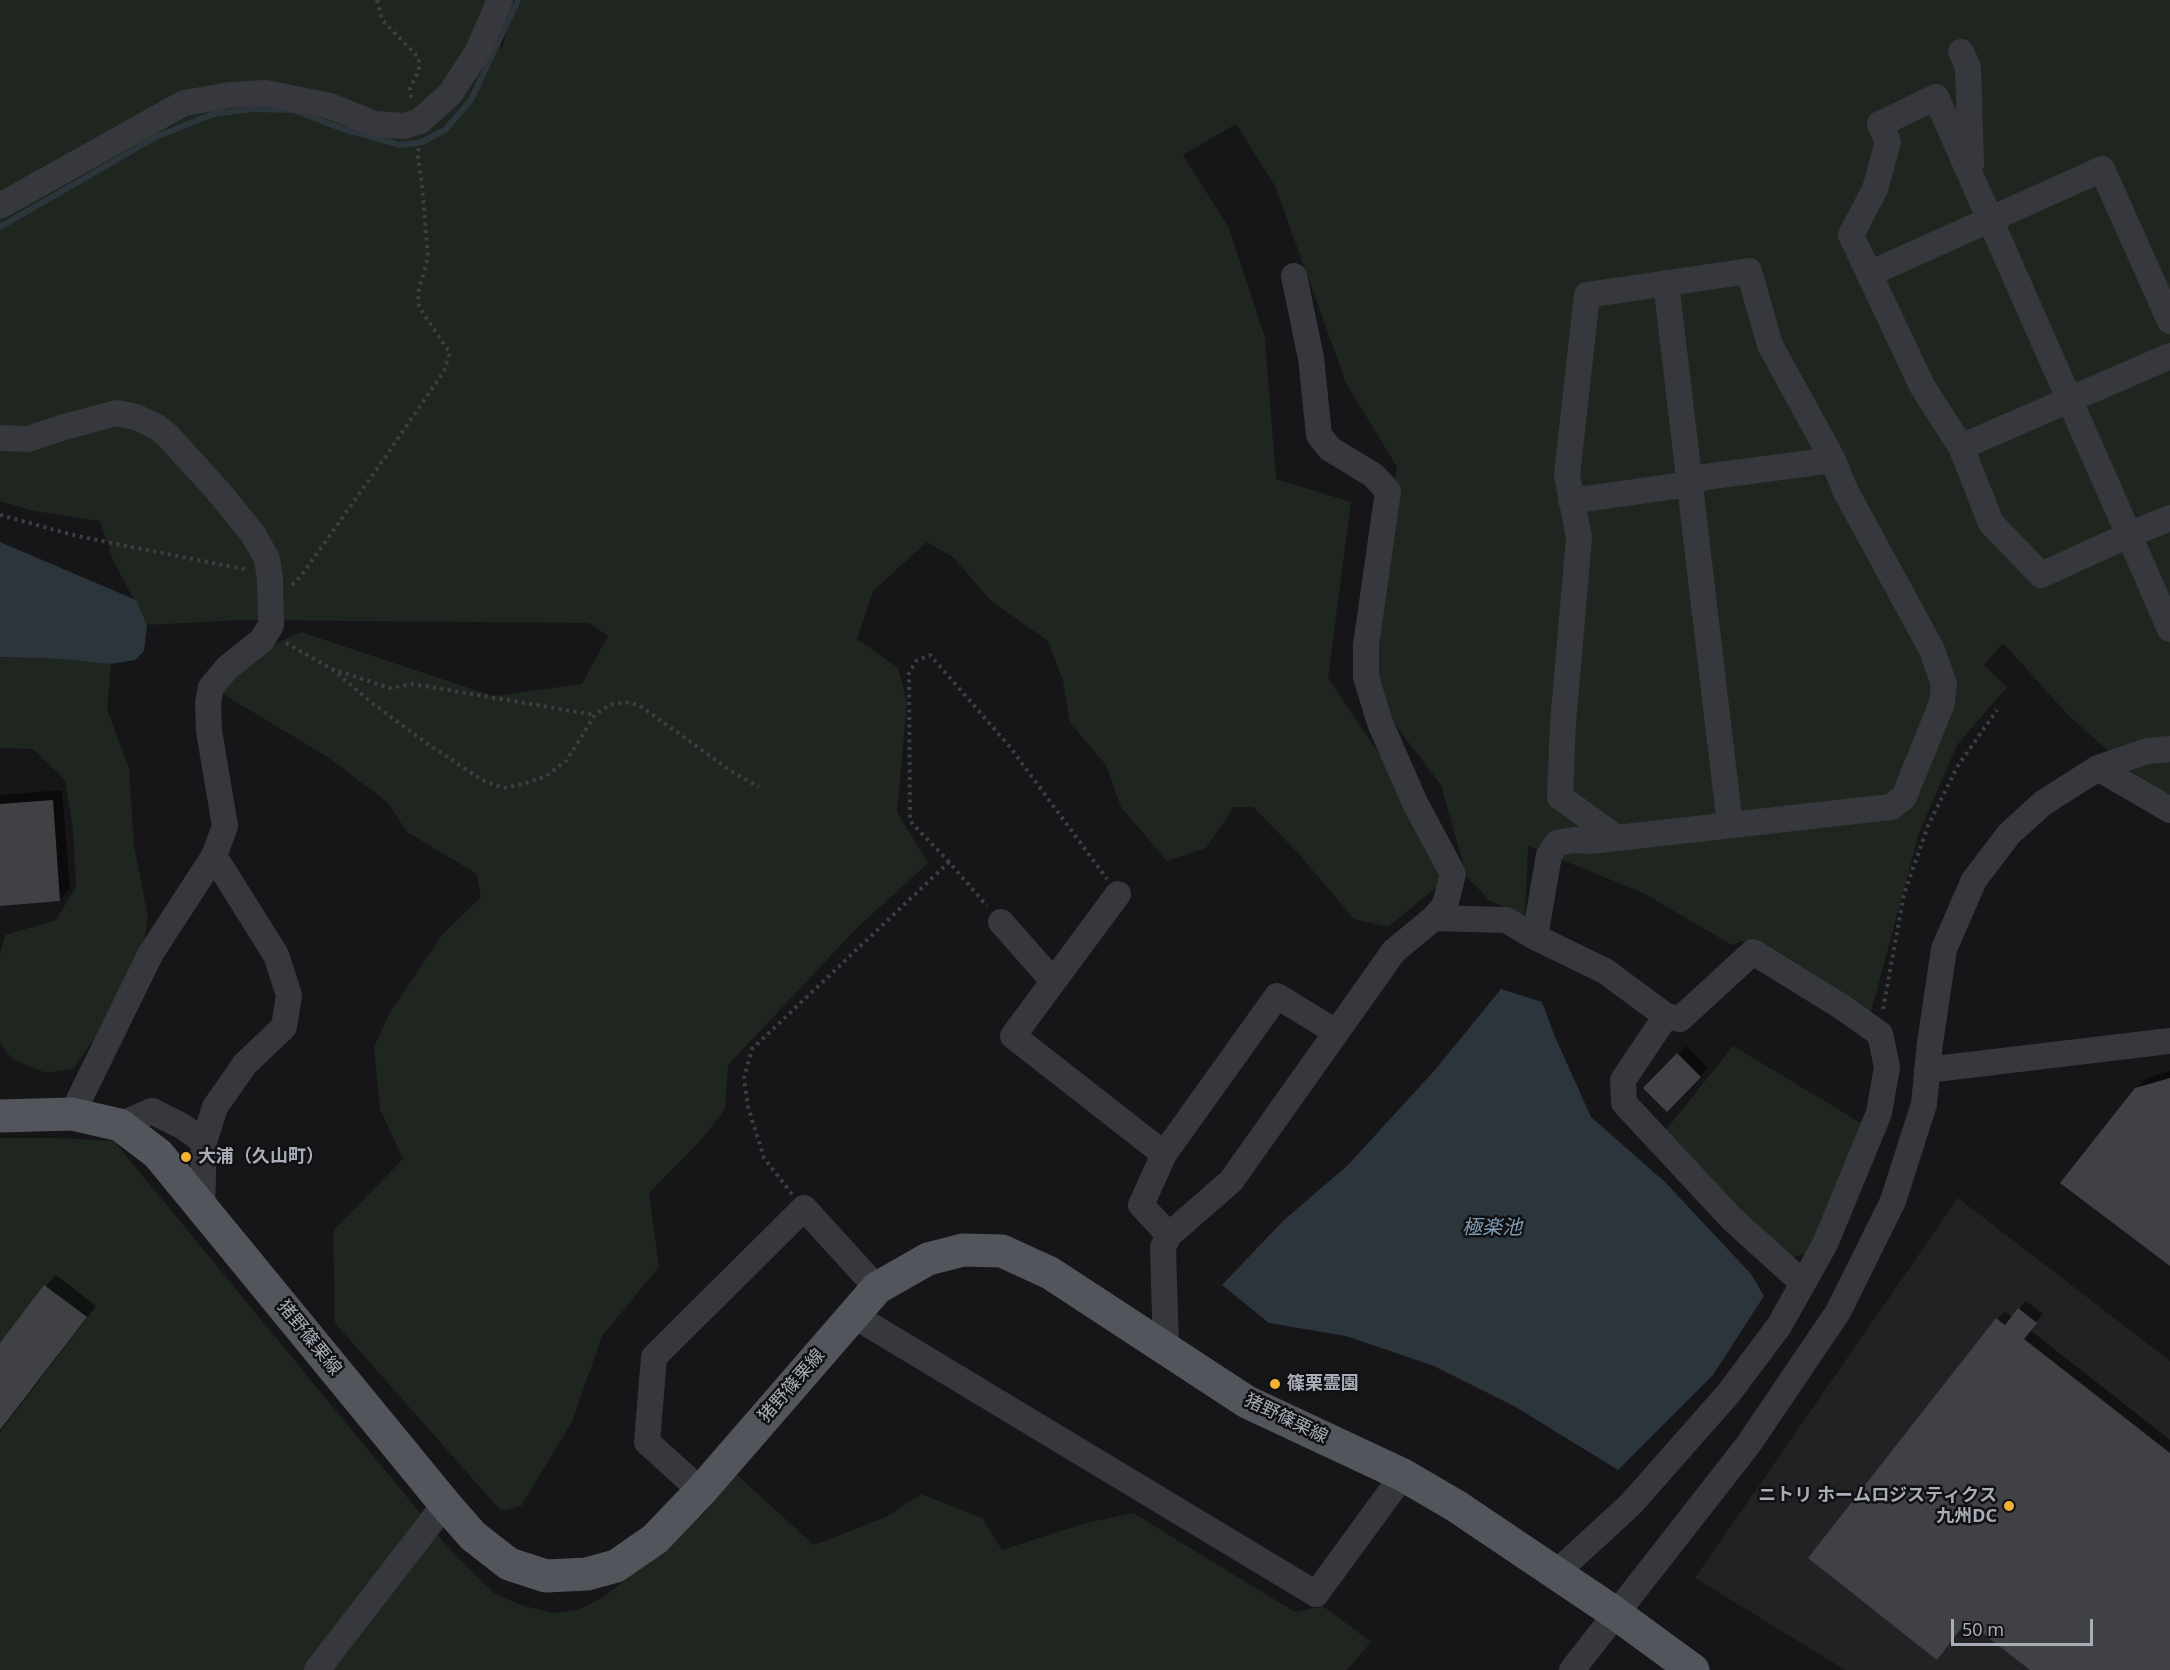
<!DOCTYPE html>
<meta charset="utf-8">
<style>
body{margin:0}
#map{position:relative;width:2170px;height:1670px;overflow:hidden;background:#161618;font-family:"Noto Sans",sans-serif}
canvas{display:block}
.scale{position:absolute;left:1951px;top:1619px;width:142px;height:27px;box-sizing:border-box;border:3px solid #a8adb8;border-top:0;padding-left:8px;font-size:18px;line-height:21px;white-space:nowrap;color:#a8adb8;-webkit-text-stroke:4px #111113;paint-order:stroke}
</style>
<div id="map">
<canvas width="2170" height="1670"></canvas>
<div class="scale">50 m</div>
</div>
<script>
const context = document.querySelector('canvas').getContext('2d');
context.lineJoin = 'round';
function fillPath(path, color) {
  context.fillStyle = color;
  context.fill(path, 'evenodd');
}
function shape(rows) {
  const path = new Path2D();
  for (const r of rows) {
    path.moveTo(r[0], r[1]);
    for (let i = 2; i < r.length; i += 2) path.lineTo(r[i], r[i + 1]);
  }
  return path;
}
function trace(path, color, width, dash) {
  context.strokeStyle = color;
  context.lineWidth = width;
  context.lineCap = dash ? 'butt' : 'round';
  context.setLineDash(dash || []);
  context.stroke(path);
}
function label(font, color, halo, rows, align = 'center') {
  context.font = font + ' "Noto Sans","Noto Sans JP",sans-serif';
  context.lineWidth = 5;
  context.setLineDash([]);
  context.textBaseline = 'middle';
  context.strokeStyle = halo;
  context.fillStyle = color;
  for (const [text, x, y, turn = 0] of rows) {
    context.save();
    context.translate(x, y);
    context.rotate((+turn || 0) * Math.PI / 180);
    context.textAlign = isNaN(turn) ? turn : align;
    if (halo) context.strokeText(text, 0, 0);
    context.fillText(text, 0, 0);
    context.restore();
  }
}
const built = shape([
 [1958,1198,2170,1361,2170,1670,1845,1670,1695,1578]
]);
const green = shape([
 [0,0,489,0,502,49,515,0,2170,0,2170,798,2147,785,2068,715,2003,643,1984,665,2007,687,1957,745,1919,833,1869,1019,1742,941,1732,945,1643,893,1528,846,1525,916,1490,901,1467,877,1441,785,1359,677,1397,467,1346,383,1275,186,1236,124,1183,155,1229,228,1265,338,1276,479,1351,502,1328,678,1449,858,1450,876,1388,927,1354,919,1298,853,1253,807,1234,807,1206,848,1167,861,1121,807,1106,765,1070,723,1063,681,1048,641,991,601,954,558,927,542,873,591,857,639,898,668,907,702,897,812,928,863,857,928,728,1065,725,1109,702,1139,649,1193,659,1267,602,1336,572,1422,521,1506,501,1511,335,1323,333,1231,403,1159,380,1109,374,1047,390,1012,443,934,481,897,477,874,407,832,388,803,326,756,218,691,252,654,301,632,493,696,582,684,608,636,589,623,241,620,147,625,113,560,100,521,34,511,0,501],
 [0,657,61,659,111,664,107,709,129,769,134,846,148,917,141,959,110,1016,73,1069,46,1073,12,1059,0,1043,0,955,5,935,56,920,76,887,73,829,65,780,33,749,0,748],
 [1733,1046,1861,1123,1808,1252,1792,1258,1726,1196,1665,1131],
 [0,1138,57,1138,114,1141,453,1553,494,1593,521,1605,553,1613,578,1610,604,1597,704,1514,736,1474,814,1545,886,1517,921,1494,982,1518,1002,1550,1082,1524,1133,1513,1295,1612,1323,1606,1371,1642,1347,1670,0,1670]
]);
const water = shape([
 [0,542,136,600,147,625,144,651,135,660,111,664,61,659,0,657],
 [1501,989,1542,1002,1555,1037,1591,1117,1666,1183,1751,1274,1764,1296,1713,1375,1618,1470,1514,1406,1434,1366,1346,1336,1269,1323,1222,1285,1283,1221,1348,1165,1434,1071]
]);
const shadow = shape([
 [62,790,70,889,59,900,0,904,0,795],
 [1686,1046,1708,1068,1667,1110,1645,1088],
 [2170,1071,2170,1264,2136,1089,2147,1078],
 [56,1275,96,1306,0,1432,0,1346,46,1286],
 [2026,1301,2043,1314,2030,1330,2170,1440,2170,1670,2032,1670,1968,1620,1945,1650,1810,1558,1997,1319,2005,1312,2012,1317]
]);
const stream = shape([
 [0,227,156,137,213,114,253,109,293,110,343,129,400,145,422,142,445,130,471,100,518,0]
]);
const building = shape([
 [53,800,60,901,0,906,0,804],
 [1677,1053,1701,1077,1667,1112,1643,1088],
 [2170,1078,2170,1266,2060,1183,2135,1088],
 [44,1285,87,1317,0,1430,0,1343],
 [2018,1308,2037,1323,2024,1339,2170,1453,2170,1670,2030,1670,1967,1621,1937,1660,1808,1558,1996,1318,2005,1325]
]);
const path = shape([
 [377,0,382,20,419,58,419,70,410,89,411,99],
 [0,515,77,536,248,570],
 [292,585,301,576,386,456,444,371,450,353,419,307,418,293,428,257,422,186,418,157,419,144],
 [286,643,332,669,390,688,412,684,595,715],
 [332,669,372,703,425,742,482,780,503,788,523,784,546,776,566,761,595,715,609,705,624,702,639,705,731,771,759,787],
 [949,862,910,821,909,673,916,661,930,655,1010,747,1107,879],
 [1883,1009,1904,894,1928,826,1957,767,1997,710],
 [792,1194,764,1158,748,1107,744,1078,752,1049,949,862,987,906]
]);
const minor = shape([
 [1961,52,1968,67,1971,164],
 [0,206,184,103,230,95,266,93,330,106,375,124,405,126,420,121,450,94,478,51,500,0],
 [1869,274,2102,169,2170,321],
 [1666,283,1730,825],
 [0,438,28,439,64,427,117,413,136,417,157,427,168,436,218,491,253,534,267,559,270,579,271,625,262,640,227,668,211,687,208,703,209,731,225,826,214,856,151,953,72,1114],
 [1961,447,2170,356],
 [1571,501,1690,484,1705,477,1833,460],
 [2170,518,2129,535,2041,575,1991,523,1961,447,1922,386,1851,235,1875,189,1888,142,1880,124,1936,97,2070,401,2129,535,2170,629],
 [2098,768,2170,810],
 [1118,894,1013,1036,1164,1154],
 [1434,918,1506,920,1535,937,1605,971,1666,1016,1623,1080,1624,1103,1732,1219,1803,1283],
 [1001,922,1053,981],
 [1535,937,1549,855,1557,843,1574,840,1590,841,1891,807,1904,797,1942,703,1944,684,1932,650,1845,490,1833,460,1770,345,1749,271,1587,295,1567,475,1579,538,1563,723,1560,797,1617,838],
 [1927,1070,2170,1041],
 [120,1125,152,1111,182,1126,204,1142],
 [202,1207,204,1142,215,1107,245,1064,284,1027,289,995,276,955,214,856],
 [1169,1235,1141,1205,1164,1154,1277,996,1336,1032],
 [853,1315,1316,1594,1403,1475],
 [1166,1348,1163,1247,1169,1235,1231,1181,1394,951,1434,918,1445,905,1453,874,1415,803,1380,723,1366,677,1366,645,1388,491,1373,475,1330,449,1319,435,1311,358,1294,276],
 [701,1491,647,1442,654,1357,804,1208,877,1288],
 [1556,1573,1631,1504,1728,1394,1779,1326,1825,1244,1879,1113,1887,1067,1880,1034,1842,1007,1753,952,1680,1019,1666,1016],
 [317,1670,445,1504],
 [1572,1670,1748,1445,1838,1312,1893,1201,1924,1104,1930,1043,1944,949,1974,880,2009,834,2043,803,2098,768,2147,751,2170,749]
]);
const major = shape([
 [0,1116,72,1114,120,1125,158,1154,445,1504,473,1536,509,1564,546,1576,587,1574,616,1566,655,1539,701,1491,877,1288,928,1259,963,1250,1002,1251,1050,1273,1247,1402,1403,1475,1456,1506,1615,1613,1693,1670]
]);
const markers = [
 [186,1157,6,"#f2b134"],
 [1275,1384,6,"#f2b134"],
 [2009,1506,6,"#f2b134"]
];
const poiNames = [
 ["大浦（久山町）",198,1157],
 ["篠栗霊園",1287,1384],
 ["ニトリ ホームロジスティクス",1997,1496,"right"],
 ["九州DC",1997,1517,"right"]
];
const streetNames = [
 ["猪野篠栗線",309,1338,51],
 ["猪野篠栗線",792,1386,-49],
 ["猪野篠栗線",1286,1419,26]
];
const waterNames = [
 ["極楽池",1492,1228]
];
fillPath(built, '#222225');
fillPath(green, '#1e261f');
fillPath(water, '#2c353c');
fillPath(shadow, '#0007');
trace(stream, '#2c353c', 6);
fillPath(building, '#404145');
trace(path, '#3d3f44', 4, [3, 4.5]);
trace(minor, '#37383d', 26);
trace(major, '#53555c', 33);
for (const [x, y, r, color] of markers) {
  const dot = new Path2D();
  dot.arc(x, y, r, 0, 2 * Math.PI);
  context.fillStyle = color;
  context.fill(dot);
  trace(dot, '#111113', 2);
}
label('bold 18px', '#a8adb8', '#111113', poiNames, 'left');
label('18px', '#a8adb8', '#111113', streetNames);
label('italic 20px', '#7f9bb3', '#111113', waterNames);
</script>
